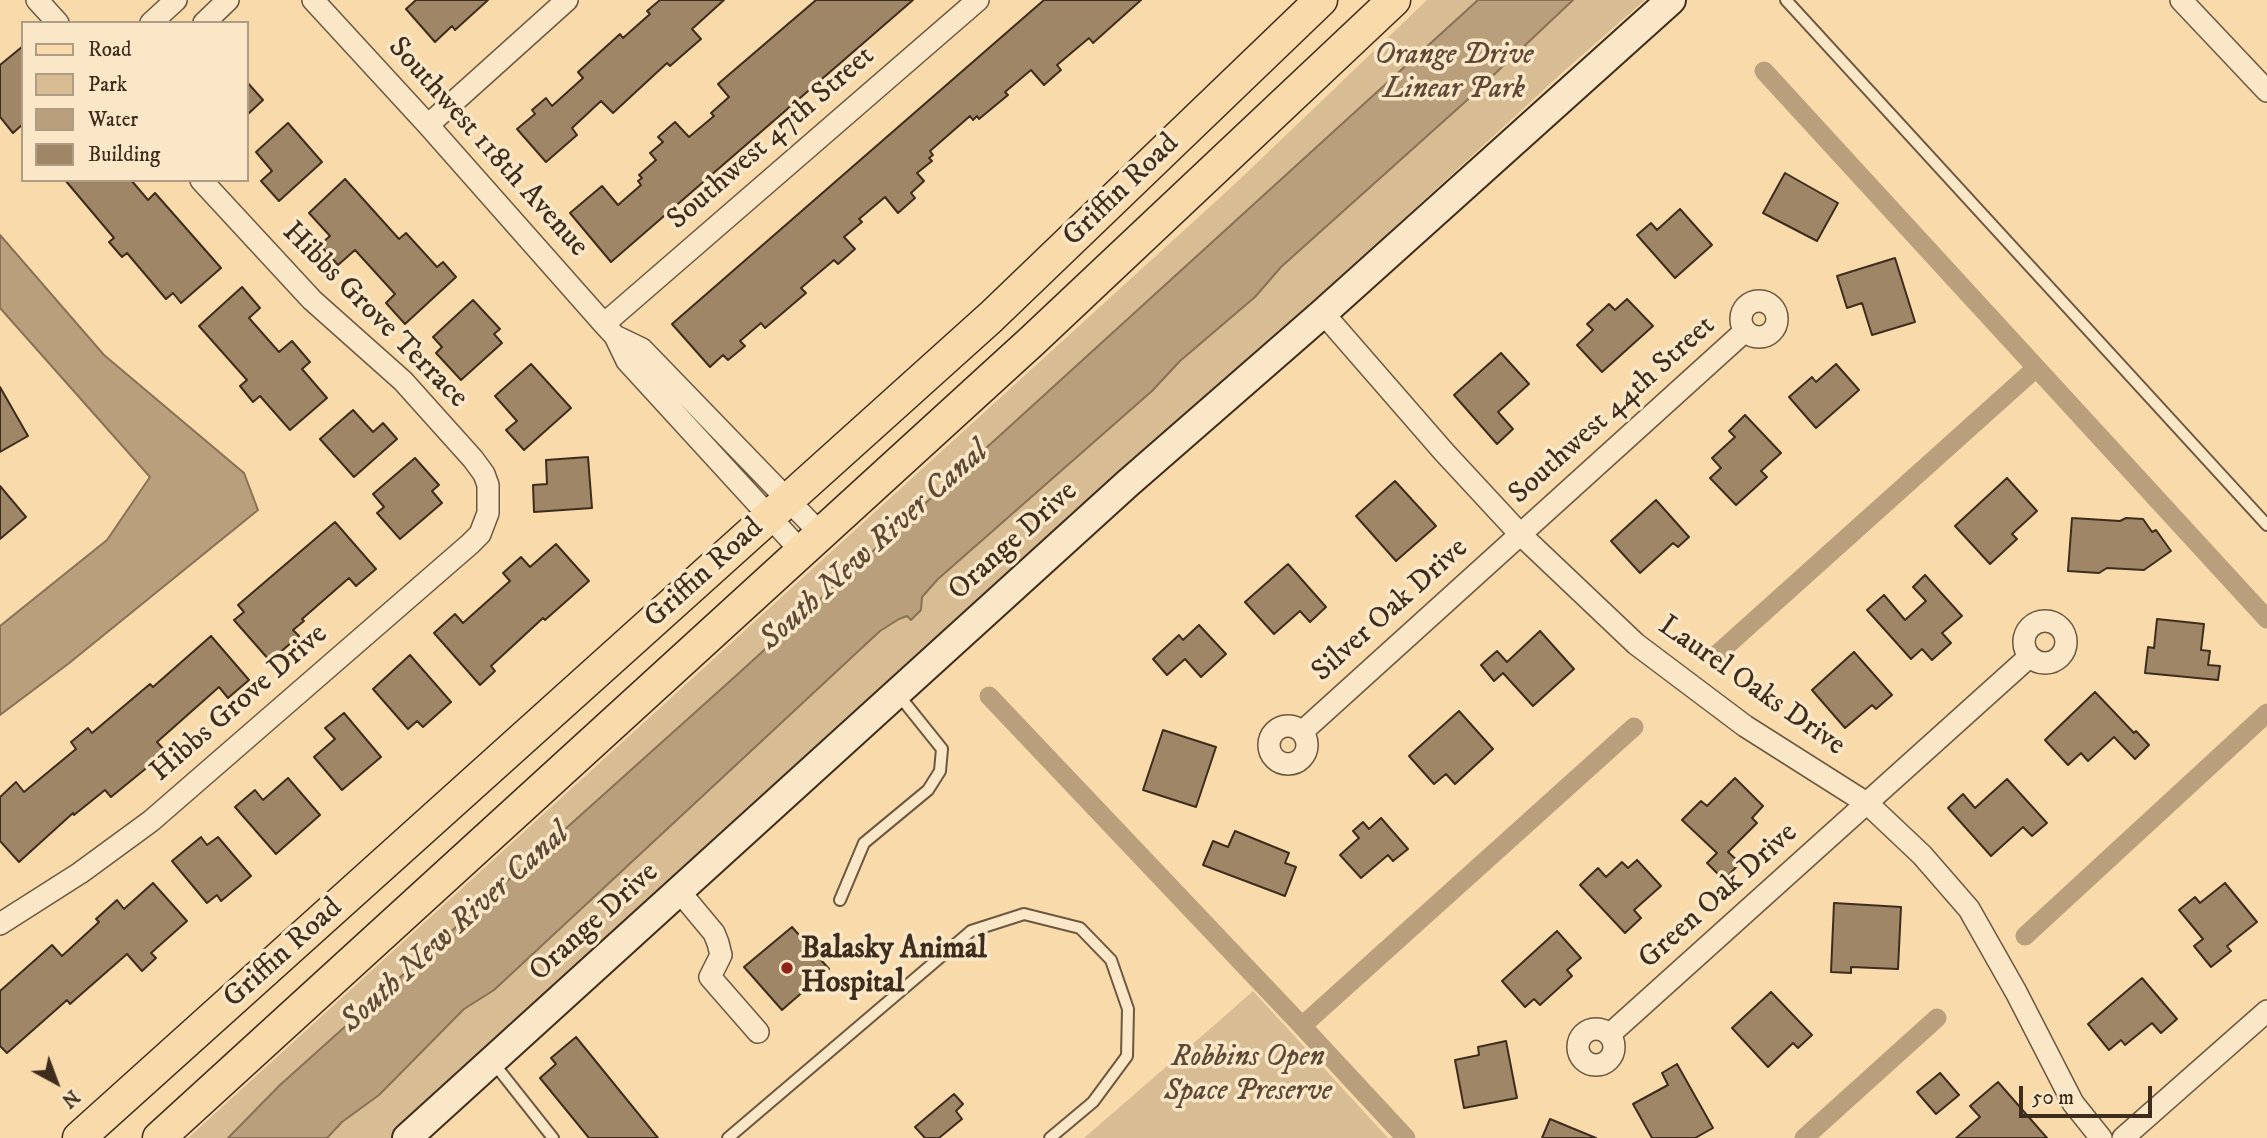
<!DOCTYPE html>
<style>
body{margin:0}
#map{position:relative;width:2267px;height:1138px;overflow:hidden;background:#f8daab;font-family:"IM FELL DW Pica",serif}
canvas{display:block}
.legend{position:absolute;left:21px;top:21px;width:228px;height:161px;box-sizing:border-box;background:#fae7c8;border:2px solid #af9c84;margin:0;padding:9px 12px;list-style:none;font-size:21px;color:#3e2c1d}
.legend li{display:flex;align-items:center;gap:14px;height:35px}
.legend b{width:35px;border:2px solid #af9c84}
.north{position:absolute;left:21px;top:1047px;width:70px;height:70px;-webkit-text-stroke:5px #fae7c8;paint-order:stroke;rotate:139deg;font-size:19px;font-weight:700;line-height:28px;text-align:center;color:#3e2c1d}
.north::after{content:'';display:block;margin:auto;width:24px;height:32px;background:#3e2c1d;clip-path:polygon(50% 0,100% 100%,50% 72%,0 100%)}
.scale{position:absolute;left:2019px;top:1086px;width:133px;height:32px;box-sizing:border-box;border:4px solid #3e2c1d;border-top:0;padding-left:9px;font-size:21px;line-height:24px;white-space:nowrap;color:#3e2c1d;-webkit-text-stroke:5px #fae7c8;paint-order:stroke}
</style>
<div id="map">
<canvas width="2267" height="1138"></canvas>
<ul class="legend">
<li><b style="height:9px;background:#f8daab"></b>Road</li>
<li><b style="height:19px;background:#d8bc93"></b>Park</li>
<li><b style="height:19px;background:#b99f7b"></b>Water</li>
<li><b style="height:19px;background:#9f8667"></b>Building</li>
</ul>
<div class="north">N</div>
<div class="scale">50 m</div>
</div>
<script>
const context = document.querySelector('canvas').getContext('2d');
context.lineJoin = 'round';
function fillPath(path, color) {
  context.fillStyle = color;
  context.fill(path, 'evenodd');
}
function shape(rows) {
  const path = new Path2D();
  for (const r of rows) {
    if (r.length === 3) {
      path.moveTo(r[0] + r[2], r[1]);
      path.arc(r[0], r[1], r[2], 0, 2 * Math.PI);
      continue;
    }
    path.moveTo(r[0], r[1]);
    for (let i = 2; i < r.length; i += 2) path.lineTo(r[i], r[i + 1]);
  }
  return path;
}
function trace(path, color, width, dash) {
  context.strokeStyle = color;
  context.lineWidth = width;
  context.lineCap = dash ? 'butt' : 'round';
  context.setLineDash(dash || []);
  context.stroke(path);
}
function label(font, color, halo, rows, align = 'center') {
  context.font = font + ' "IM FELL DW Pica",serif';
  context.lineWidth = 7;
  context.setLineDash([]);
  context.textBaseline = 'middle';
  context.strokeStyle = halo;
  context.fillStyle = color;
  for (const [text, x, y, turn = 0] of rows) {
    context.save();
    context.translate(x, y);
    context.rotate((+turn || 0) * Math.PI / 180);
    context.textAlign = isNaN(turn) ? turn : align;
    if (halo) context.strokeText(text, 0, 0);
    context.fillText(text, 0, 0);
    context.restore();
  }
}
const green = shape([
 [1427,0,1645,0,1563,72,1296,318,396,1138,188,1138,1237,182],
 [1253,991,1388,1138,1084,1138,1226,1015]
]);
const water = shape([
 [1478,0,1573,0,1465,102,1281,267,1255,297,1180,361,1152,391,938,579,922,597,921,610,911,620,907,616,899,619,880,631,494,990,464,1009,379,1095,342,1122,327,1138,228,1138,280,1085,739,673,1478,0],
 [0,235,104,355,244,473,258,510,68,664,0,715,0,626,107,540,150,477,0,308,0,235]
]);
const canal = shape([
 [1764,71,2267,619],
 [1714,657,2036,368],
 [989,696,1302,1026,1634,727],
 [2025,936,2267,713],
 [1302,1026,1406,1138],
 [1804,1138,1937,1018]
]);
const building = shape([
 [416,0,488,0,455,30,452,26,435,42,406,9,416,0],
 [660,0,724,0,692,29,701,39,670,66,667,63,613,113,601,101,572,128,577,135,546,162,517,129,535,114,532,110,546,98,552,106,583,78,578,72,620,34,623,38,650,14,647,11,660,0],
 [816,0,913,0,611,262,570,213,602,186,618,205,641,185,638,181,642,178,639,175,656,160,650,153,663,142,658,137,675,122,689,137,714,116,711,113,729,97,718,84,816,0],
 [1044,0,1141,0,1093,43,1089,38,1057,65,1061,70,1044,85,1031,70,1005,92,1008,95,979,119,977,116,973,120,970,116,930,151,933,155,929,158,932,161,917,173,924,181,911,193,915,198,898,213,885,197,859,219,862,222,844,237,855,249,838,264,834,260,801,288,806,293,765,328,761,323,740,341,745,346,728,360,723,355,710,367,672,324,1044,0],
 [23,46,23,124,13,133,0,117,0,65,23,46],
 [247,82,263,100,247,115,247,82],
 [288,123,322,162,279,201,261,181,272,171,256,152,288,123],
 [1785,173,1838,203,1817,241,1763,213,1785,173],
 [345,179,399,239,406,233,437,267,443,262,456,277,405,324,386,303,395,294,355,250,338,265,320,245,330,236,309,213,345,179],
 [65,180,131,180,148,200,155,193,221,268,181,303,173,293,166,299,127,253,122,257,109,242,114,238,65,180],
 [1680,209,1712,245,1675,278,1637,235,1651,223,1657,230,1680,209],
 [1895,258,1915,322,1872,335,1862,303,1847,308,1837,276,1895,258],
 [242,287,260,308,249,318,279,352,292,341,310,362,302,369,327,398,290,430,260,396,253,402,240,386,247,380,199,326,242,287],
 [1627,299,1653,326,1602,372,1577,345,1593,330,1587,324,1609,304,1615,310,1627,299],
 [473,300,500,329,494,334,502,343,461,380,436,353,442,347,433,337,473,300],
 [1501,353,1529,384,1498,412,1513,429,1497,444,1454,395,1501,353],
 [531,364,571,408,524,450,506,430,517,421,495,396,531,364],
 [1836,364,1859,390,1816,428,1789,397,1812,377,1816,382,1836,364],
 [0,387,28,436,0,452,0,387],
 [353,410,373,432,383,423,397,439,354,477,320,439,353,410],
 [1745,415,1781,453,1761,471,1767,477,1736,505,1710,478,1721,468,1712,458,1735,437,1729,431,1745,415],
 [588,457,592,508,534,512,533,485,547,484,546,460,588,457],
 [415,458,439,485,432,491,442,503,400,539,377,513,384,507,373,494,415,458],
 [2007,478,2037,511,2012,534,2017,539,1990,564,1955,526,2007,478],
 [1395,481,1436,526,1396,561,1356,516,1395,481],
 [0,486,26,517,0,539,0,486],
 [1656,500,1689,537,1678,547,1673,543,1640,573,1611,541,1656,500],
 [2072,518,2120,521,2126,518,2143,519,2152,532,2156,530,2171,551,2144,570,2107,568,2099,573,2068,571,2072,518],
 [335,522,376,569,356,586,349,578,302,619,304,621,293,630,299,636,270,661,234,620,244,612,238,605,335,522],
 [556,544,589,581,545,620,543,618,491,666,495,671,480,685,434,633,455,614,463,623,510,581,503,573,521,557,530,567,556,544],
 [1288,564,1326,607,1310,622,1300,611,1274,634,1245,602,1288,564],
 [1925,575,1962,616,1942,633,1951,643,1932,660,1922,649,1911,659,1867,610,1884,595,1905,620,1926,601,1913,587,1925,575],
 [2157,619,2204,624,2201,650,2210,651,2208,665,2220,666,2218,680,2145,673,2148,647,2154,648,2157,619],
 [1199,625,1226,654,1201,677,1185,659,1167,675,1153,659,1179,635,1183,640,1199,625],
 [1540,631,1574,669,1533,706,1503,673,1494,681,1481,665,1497,651,1507,662,1540,631],
 [211,636,249,680,228,698,219,687,157,742,166,752,111,797,105,790,74,815,73,813,19,862,0,841,0,797,16,782,24,792,76,749,71,742,88,728,92,733,150,684,153,687,211,636],
 [1854,652,1892,695,1876,709,1872,705,1845,728,1812,690,1854,652],
 [410,655,451,702,423,727,417,721,408,729,373,689,410,655],
 [2095,692,2134,733,2136,731,2149,745,2135,759,2114,737,2088,761,2081,753,2068,765,2045,740,2095,692],
 [1459,711,1493,749,1455,784,1446,774,1434,784,1409,756,1459,711],
 [344,713,381,757,342,790,314,757,335,739,325,728,344,713],
 [1163,730,1216,747,1196,807,1143,790,1163,730],
 [288,778,320,815,276,854,235,807,255,790,263,800,288,778],
 [1735,778,1763,806,1752,818,1757,823,1728,852,1740,863,1724,880,1707,863,1717,853,1682,820,1701,801,1707,806,1735,778],
 [2007,779,2047,823,2032,836,2023,827,1991,856,1948,808,1963,794,1975,808,2007,779],
 [1381,818,1408,849,1393,861,1388,855,1361,878,1340,855,1359,838,1353,831,1363,822,1369,829,1381,818],
 [1235,831,1289,853,1285,863,1296,867,1285,896,1203,865,1213,841,1228,847,1235,831],
 [201,837,207,845,218,837,251,876,221,901,217,895,207,903,172,861,201,837],
 [1637,860,1661,886,1634,910,1641,918,1625,933,1580,885,1598,868,1606,877,1622,862,1628,868,1637,860],
 [153,883,187,921,151,953,156,958,142,971,127,954,70,1004,67,1000,7,1053,0,1046,0,991,52,945,62,956,99,922,96,919,117,900,124,909,153,883],
 [2225,883,2257,922,2227,946,2231,951,2211,967,2194,946,2203,939,2179,910,2195,897,2200,903,2225,883],
 [1834,903,1901,907,1898,969,1851,967,1851,973,1831,972,1834,903],
 [792,927,829,969,782,1010,744,967,792,927],
 [1557,931,1581,958,1567,970,1572,976,1540,1005,1534,999,1525,1007,1502,981,1557,931],
 [2142,978,2177,1019,2161,1033,2152,1023,2125,1045,2121,1040,2109,1050,2088,1024,2142,978],
 [1771,992,1812,1035,1798,1048,1793,1043,1768,1067,1732,1028,1771,992],
 [576,1037,658,1138,589,1138,540,1078,556,1064,551,1058,576,1037],
 [1506,1041,1517,1098,1464,1108,1455,1060,1479,1055,1478,1047,1506,1041],
 [1677,1064,1713,1128,1695,1138,1652,1138,1633,1104,1668,1085,1662,1073,1677,1064],
 [1940,1073,1959,1095,1936,1114,1917,1092,1940,1073],
 [1998,1082,2047,1138,1956,1138,1980,1117,1970,1106,1998,1082],
 [954,1094,963,1104,956,1111,962,1119,939,1138,925,1138,915,1127,954,1094],
 [1550,1119,1596,1138,1542,1138,1550,1119]
]);
const lane = shape([
 [1786,0,2267,525],
 [840,900,864,843,928,790,940,771,942,749,897,693],
 [492,1061,553,1138],
 [728,1138,971,931,1024,914,1080,928,1111,960,1128,1009,1127,1056,1093,1102,1050,1138]
]);
const street = shape([
 [37,0,58,23],
 [313,0,428,125,604,324,615,336,627,361,801,551],
 [2181,0,2267,91],
 [151,23,176,0],
 [204,23,228,0],
 [428,125,567,0],
 [1759,319,18],
 [1323,313,1444,452,1520,534,1636,644,1745,726,1868,804,1922,855,1969,909,2016,992,2073,1103,2101,1138],
 [604,324,978,0],
 [615,336,642,349,821,534],
 [2045,642,21],
 [1288,745,19],
 [1303,731,1745,331],
 [679,891,714,933,718,943,721,955,710,977,758,1032],
 [0,924,80,873,151,821,470,544,480,534,488,513,488,485,484,474,473,459,403,381,312,300,201,180],
 [1596,1047,18],
 [1609,1035,2029,657],
 [2123,1138,2267,1011]
]);
const secondary = shape([
 [407,1138,1127,484,1323,313,1671,0]
]);
const primary = shape([
 [79,1138,991,317,1321,0],
 [159,1138,1032,341,1394,0]
]);
const markers = [
 [787,968,7,"#8f2418"]
];
const parkNames = [
 ["Orange Drive",1454,57],
 ["Linear Park",1454,91],
 ["Robbins Open",1248,1059],
 ["Space Preserve",1248,1093]
];
const streetNames = [
 ["Southwest 47th Street",772,139,-41],
 ["Southwest 118th Avenue",487,148,48],
 ["Griffin Road",1122,191,-44],
 ["Hibbs Grove Terrace",374,316,45],
 ["Southwest 44th Street",1613,411,-42],
 ["Orange Drive",1014,542,-42],
 ["Griffin Road",705,574,-42],
 ["Silver Oak Drive",1391,611,-42],
 ["Laurel Oaks Drive",1751,687,35],
 ["Hibbs Grove Drive",240,704,-41],
 ["Green Oak Drive",1719,897,-42],
 ["Orange Drive",595,923,-42],
 ["Griffin Road",284,954,-42]
];
const poiNames = [
 ["Balasky Animal",801,951],
 ["Hospital",801,985]
];
const waterNames = [
 ["South New River Canal",875,547,-42],
 ["South New River Canal",456,929,-42]
];
fillPath(green, '#d8bc93');
fillPath(water, '#b99f7b');
trace(water, '#887155', 2);
trace(canal, '#b99f7b', 19);
fillPath(building, '#9f8667');
trace(building, '#3e2c1d', 2);
trace(lane, '#6c5840', 14);
trace(street, '#6c5840', 24);
trace(secondary, '#3e2c1d', 32);
trace(primary, '#3e2c1d', 35);
trace(lane, '#fae7c8', 10);
trace(street, '#fae7c8', 21);
trace(secondary, '#fae7c8', 28);
trace(primary, '#f8daab', 32);
for (const [x, y, r, color] of markers) {
  const dot = new Path2D();
  dot.arc(x, y, r, 0, 2 * Math.PI);
  context.fillStyle = color;
  context.fill(dot);
  trace(dot, '#fae7c8', 2.5);
}
label('italic 30px', '#5d4935', '#fae7c8', parkNames);
label('30px', '#3e2c1d', '#fae7c8', streetNames);
label('bold 30px', '#3e2c1d', '#fae7c8', poiNames, 'left');
label('italic 32px', '#5d4934', '#fae7c8', waterNames);
</script>
